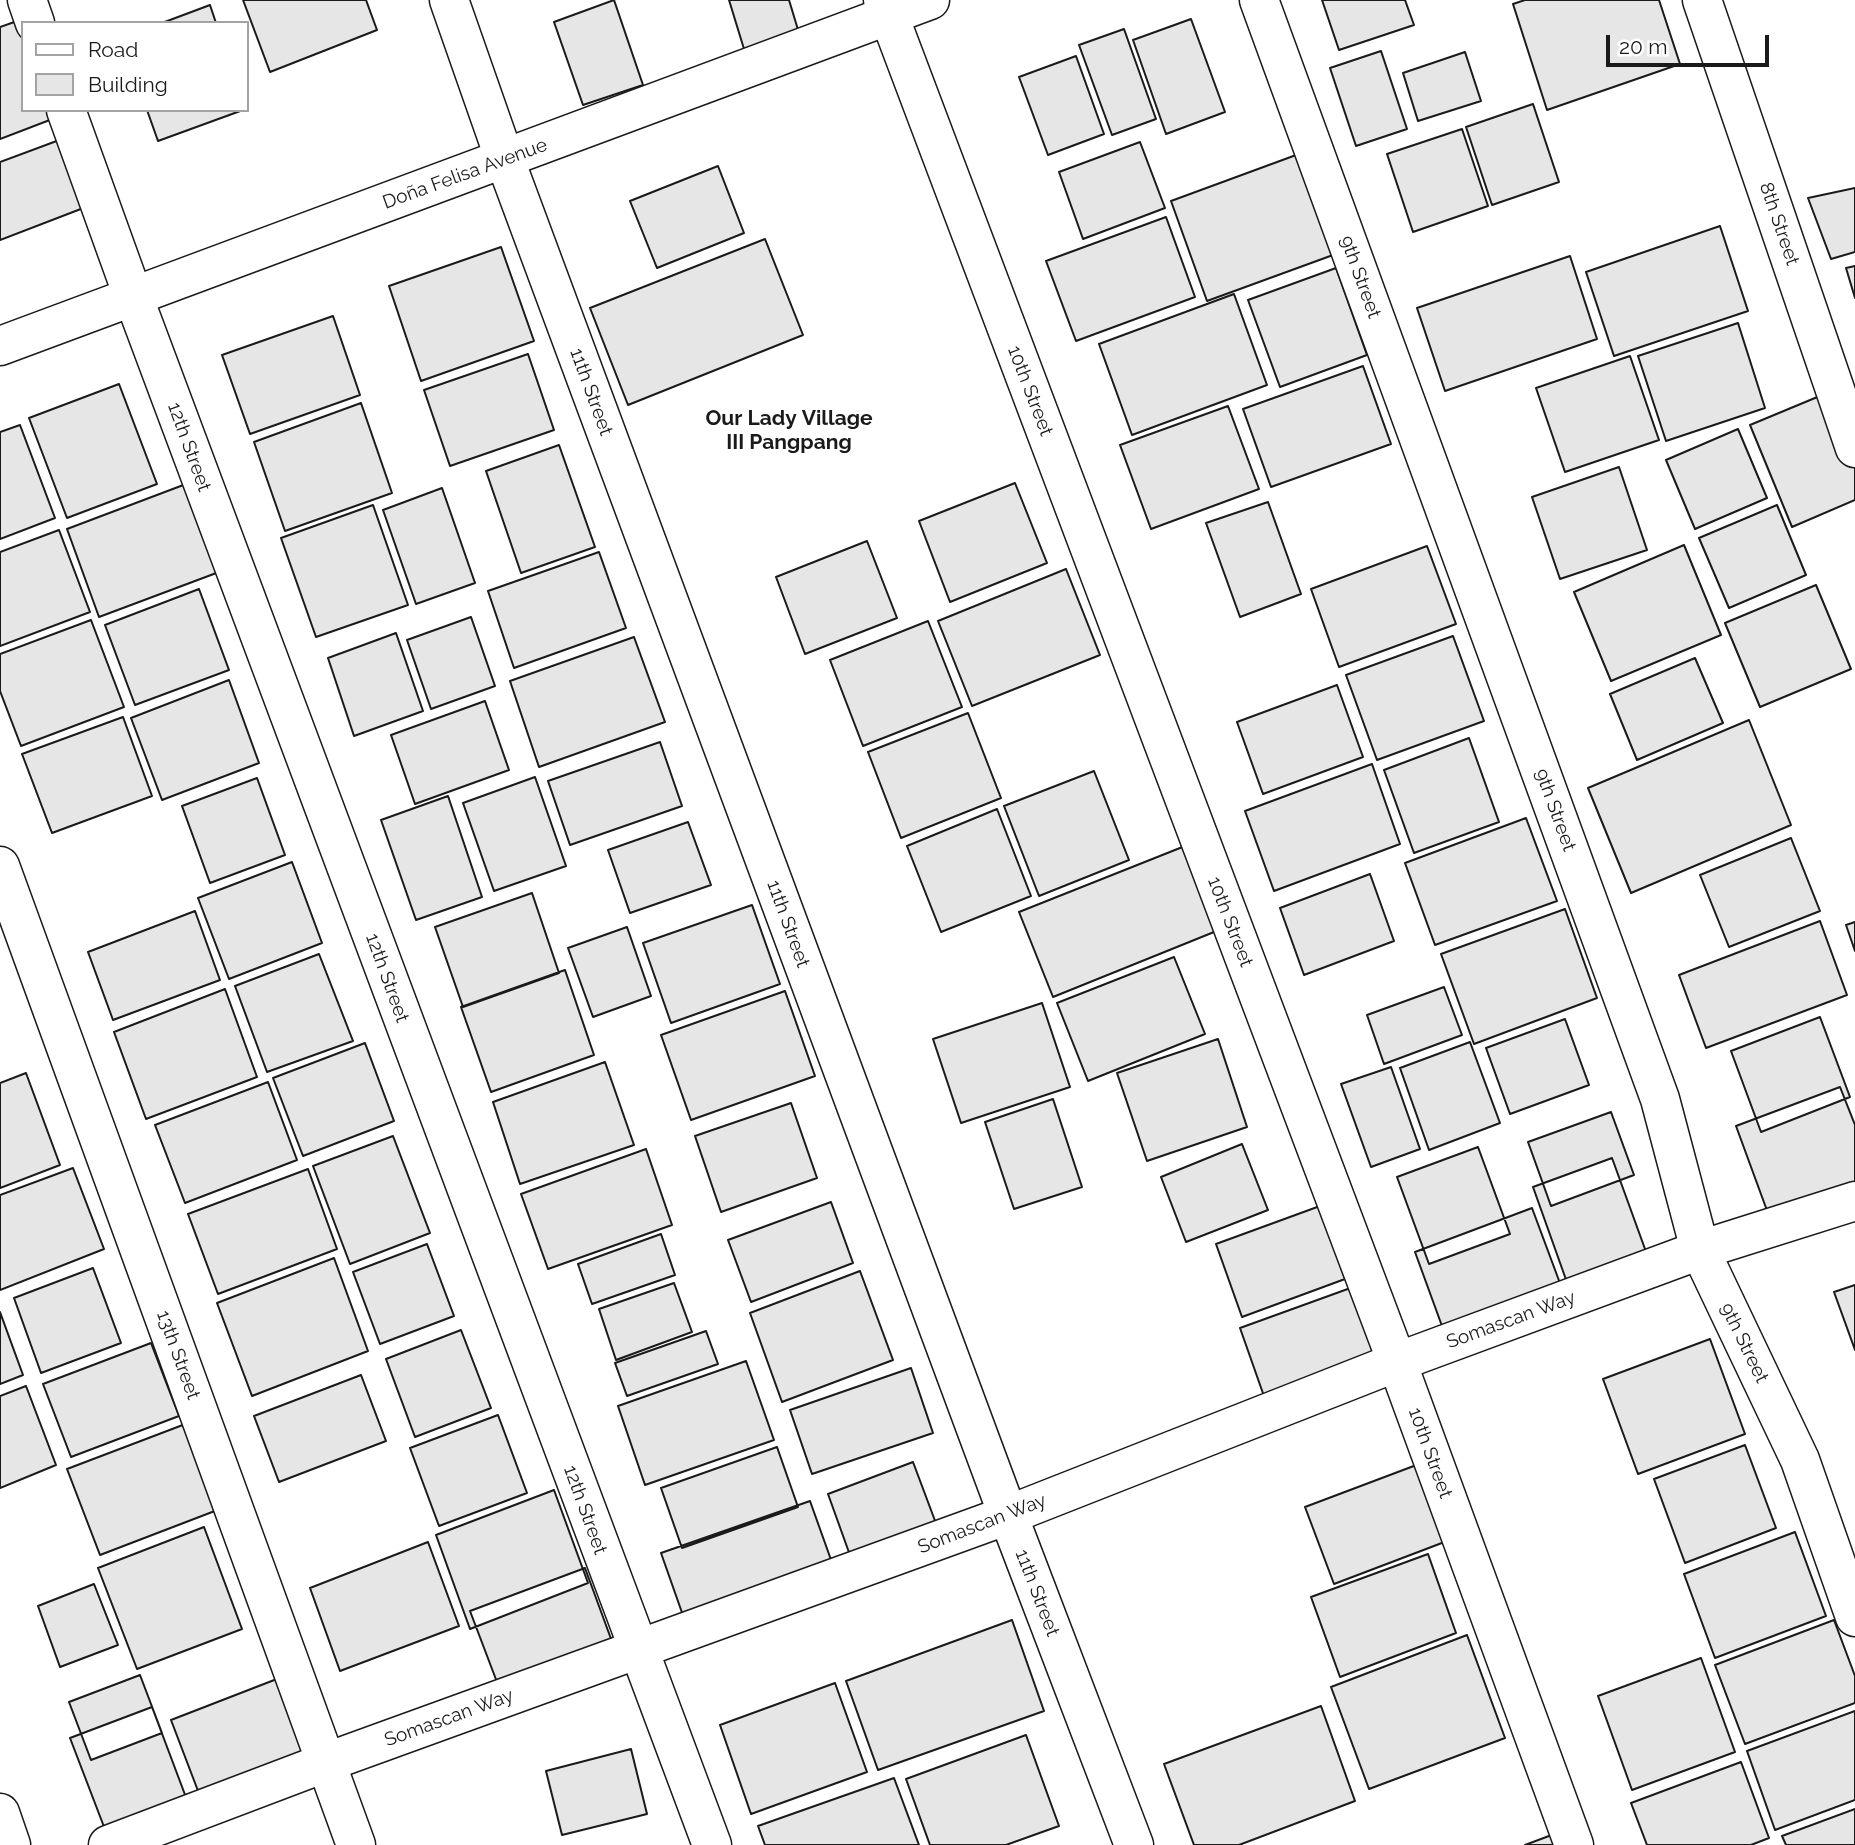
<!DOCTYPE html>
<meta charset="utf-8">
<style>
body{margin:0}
#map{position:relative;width:1855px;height:1845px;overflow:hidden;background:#fff;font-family:Raleway,sans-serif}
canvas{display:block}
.legend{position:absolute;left:21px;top:21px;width:228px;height:91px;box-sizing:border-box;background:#fff;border:2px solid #a3a3a3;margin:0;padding:9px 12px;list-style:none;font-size:21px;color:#1a1a1a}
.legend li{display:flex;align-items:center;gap:14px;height:35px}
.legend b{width:35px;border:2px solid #a3a3a3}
.scale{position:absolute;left:1606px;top:35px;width:163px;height:32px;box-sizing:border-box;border:4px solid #1a1a1a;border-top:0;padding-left:9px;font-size:21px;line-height:24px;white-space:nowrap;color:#1a1a1a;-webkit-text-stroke:5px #fff;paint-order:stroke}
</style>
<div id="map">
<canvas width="1855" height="1845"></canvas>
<ul class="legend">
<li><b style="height:9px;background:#fff"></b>Road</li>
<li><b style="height:19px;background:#e6e6e6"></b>Building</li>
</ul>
<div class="scale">20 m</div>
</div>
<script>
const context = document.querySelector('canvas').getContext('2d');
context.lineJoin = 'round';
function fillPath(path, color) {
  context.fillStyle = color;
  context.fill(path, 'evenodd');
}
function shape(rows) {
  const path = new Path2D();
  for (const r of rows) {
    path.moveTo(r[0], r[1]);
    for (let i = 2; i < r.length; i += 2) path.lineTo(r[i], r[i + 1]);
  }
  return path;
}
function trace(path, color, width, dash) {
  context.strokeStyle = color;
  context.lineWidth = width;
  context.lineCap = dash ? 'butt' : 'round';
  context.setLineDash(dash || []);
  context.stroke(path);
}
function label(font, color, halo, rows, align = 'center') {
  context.font = font + ' Raleway,sans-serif';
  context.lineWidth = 5;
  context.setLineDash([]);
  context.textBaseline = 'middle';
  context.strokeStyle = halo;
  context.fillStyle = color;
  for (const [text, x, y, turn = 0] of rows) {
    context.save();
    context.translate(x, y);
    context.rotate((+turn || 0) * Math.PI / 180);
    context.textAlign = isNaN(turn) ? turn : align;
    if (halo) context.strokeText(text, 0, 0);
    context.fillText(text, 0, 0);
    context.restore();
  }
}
const building = shape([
 [243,0,366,0,377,30,270,72,243,0],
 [614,0,643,85,583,105,554,22,614,0],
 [729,0,789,0,799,33,744,49,729,0],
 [1322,0,1405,0,1414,25,1339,50,1322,0],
 [1525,0,1659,0,1680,64,1547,110,1513,4,1525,0],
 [210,5,216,23,162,23,210,5],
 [1191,19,1225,112,1166,134,1133,40,1191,19],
 [20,20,23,27,23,110,52,110,55,118,0,139,0,27,20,20],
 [1124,29,1156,119,1112,135,1079,45,1124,29],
 [1381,51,1407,129,1356,146,1330,68,1381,51],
 [1465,52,1481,101,1418,121,1403,73,1465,52],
 [1076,56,1104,134,1048,155,1019,77,1076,56],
 [1533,104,1559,182,1492,205,1466,127,1533,104],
 [147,110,243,110,158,141,147,110],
 [1462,129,1488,206,1413,232,1387,154,1462,129],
 [62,139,86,207,0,240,0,162,62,139],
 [1140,142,1165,208,1083,239,1059,172,1140,142],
 [1307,151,1344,251,1207,301,1171,201,1307,151],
 [718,166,744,233,657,268,630,201,718,166],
 [1855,188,1855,252,1831,259,1808,198,1855,188],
 [1166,217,1195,297,1076,341,1046,261,1166,217],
 [1720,226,1748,311,1614,356,1586,272,1720,226],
 [765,239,803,335,628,405,590,308,765,239],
 [501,247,534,341,421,381,389,286,501,247],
 [1570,256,1597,339,1445,391,1417,308,1570,256],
 [1855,266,1855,298,1846,268,1855,266],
 [1336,268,1367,355,1280,387,1248,300,1336,268],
 [1234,294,1267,385,1132,435,1099,344,1234,294],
 [333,316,360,395,250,434,222,355,333,316],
 [1738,323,1765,408,1666,441,1638,356,1738,323],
 [528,354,554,430,450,466,424,390,528,354],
 [1630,356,1659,440,1565,472,1536,388,1630,356],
 [1363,366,1391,444,1271,487,1243,409,1363,366],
 [119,384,157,484,67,518,29,418,119,384],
 [1827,393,1855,459,1855,500,1792,527,1750,425,1827,393],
 [361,403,392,493,285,531,254,442,361,403],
 [1228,406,1259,489,1151,529,1120,445,1228,406],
 [20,425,55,518,0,539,0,432,20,425],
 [1738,429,1767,498,1695,529,1666,460,1738,429],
 [559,445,595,547,521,573,486,471,559,445],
 [1619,467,1647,550,1560,579,1532,497,1619,467],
 [1015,483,1047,563,950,602,919,521,1015,483],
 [186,484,219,572,99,617,67,529,186,484],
 [442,488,475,583,416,604,383,510,442,488],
 [1268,502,1301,594,1240,617,1206,523,1268,502],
 [373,505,408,605,316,637,281,538,373,505],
 [1777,505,1806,575,1729,608,1699,538,1777,505],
 [59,530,90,612,0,646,0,552,59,530],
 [867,541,897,618,805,654,776,577,867,541],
 [1684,545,1721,635,1611,681,1574,592,1684,545],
 [1427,546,1456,624,1339,667,1311,589,1427,546],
 [599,552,626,628,514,668,488,591,599,552],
 [1066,569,1100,655,972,706,938,621,1066,569],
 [1816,585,1851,669,1760,707,1725,623,1816,585],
 [199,589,229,670,135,705,105,625,199,589],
 [471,617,495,686,431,709,407,640,471,617],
 [91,620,124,707,21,746,0,691,0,654,91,620],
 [928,621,962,707,863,746,830,660,928,621],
 [396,633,423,711,354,736,328,658,396,633],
 [1453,636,1484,721,1377,760,1346,675,1453,636],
 [634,637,665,722,539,767,510,681,634,637],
 [1695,658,1723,723,1637,760,1610,694,1695,658],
 [229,680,259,763,162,800,131,718,229,680],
 [1337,685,1363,757,1263,794,1237,722,1337,685],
 [485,701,509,770,415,804,391,735,485,701],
 [968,713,1001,798,901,838,868,752,968,713],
 [123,717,152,796,52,833,22,754,123,717],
 [1749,720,1791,825,1631,893,1588,788,1749,720],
 [1469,738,1499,822,1414,853,1384,770,1469,738],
 [660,742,682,806,570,845,548,781,660,742],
 [1372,764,1400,844,1274,891,1245,811,1372,764],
 [1094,771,1129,860,1039,896,1004,806,1094,771],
 [535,777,566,866,494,891,463,803,535,777],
 [257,778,285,855,210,883,182,806,257,778],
 [448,796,482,897,416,920,381,820,448,796],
 [997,809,1031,896,941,932,907,846,997,809],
 [1526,818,1557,901,1435,945,1405,863,1526,818],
 [688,822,711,885,630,913,608,850,688,822],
 [1791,838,1820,911,1729,947,1700,875,1791,838],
 [1185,846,1219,930,1053,997,1019,912,1185,846],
 [292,862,322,943,229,979,198,898,292,862],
 [1370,874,1394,941,1304,975,1280,908,1370,874],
 [532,893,559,973,463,1007,435,927,532,893],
 [752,905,780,984,671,1023,643,943,752,905],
 [1565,909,1597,998,1474,1044,1441,954,1565,909],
 [195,911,220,980,113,1020,88,952,195,911],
 [1820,921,1847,995,1706,1048,1679,975,1820,921],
 [1855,922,1855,951,1846,925,1855,922],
 [627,927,651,996,593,1017,568,948,627,927],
 [319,954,353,1041,267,1072,235,986,319,954],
 [1174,957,1205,1034,1088,1081,1057,1003,1174,957],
 [565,970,594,1055,491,1092,461,1007,565,970],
 [1444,987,1462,1035,1384,1064,1367,1015,1444,987],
 [225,989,257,1077,146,1119,114,1032,225,989],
 [785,991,815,1076,691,1120,661,1035,785,991],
 [1042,1003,1070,1087,961,1123,933,1039,1042,1003],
 [1820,1017,1850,1097,1761,1132,1731,1051,1820,1017],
 [1565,1019,1589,1085,1510,1114,1486,1048,1565,1019],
 [1218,1039,1247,1127,1147,1161,1117,1073,1218,1039],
 [1470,1042,1500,1123,1429,1150,1400,1068,1470,1042],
 [365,1043,394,1121,303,1156,273,1078,365,1043],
 [605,1062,634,1145,520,1184,493,1102,605,1062],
 [1391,1067,1420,1149,1371,1167,1341,1084,1391,1067],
 [26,1073,60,1165,0,1188,0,1083,26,1073],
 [268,1082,297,1160,185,1203,155,1125,268,1082],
 [1840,1087,1855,1125,1855,1183,1769,1216,1736,1126,1840,1087],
 [1053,1099,1082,1187,1014,1209,985,1122,1053,1099],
 [791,1103,817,1178,721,1212,695,1136,791,1103],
 [1611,1112,1634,1175,1551,1206,1528,1142,1611,1112],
 [393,1136,430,1233,350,1264,313,1166,393,1136],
 [1242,1144,1268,1210,1186,1242,1161,1177,1242,1144],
 [1478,1147,1510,1234,1429,1264,1397,1177,1478,1147],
 [646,1149,672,1225,548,1269,521,1194,646,1149],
 [1612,1158,1649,1260,1569,1288,1533,1187,1612,1158],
 [73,1168,104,1249,0,1290,0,1195,73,1168],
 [308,1169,337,1249,218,1294,188,1214,308,1169],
 [831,1202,853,1263,751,1302,728,1240,831,1202],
 [1320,1206,1345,1279,1242,1317,1216,1244,1320,1206],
 [1532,1208,1564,1294,1446,1337,1415,1252,1532,1208],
 [661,1234,675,1275,592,1304,578,1264,661,1234],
 [427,1244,454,1316,380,1344,353,1272,427,1244],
 [334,1258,368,1351,252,1396,217,1303,334,1258],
 [93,1268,121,1343,41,1373,14,1298,93,1268],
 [860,1271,893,1360,782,1402,750,1313,860,1271],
 [674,1283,692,1332,616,1360,599,1309,674,1283],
 [1855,1285,1855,1350,1834,1292,1855,1285],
 [1356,1286,1381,1357,1265,1399,1240,1328,1356,1286],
 [0,1312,23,1375,0,1384,0,1312],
 [461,1330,491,1408,415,1437,386,1359,461,1330],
 [706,1331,718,1364,627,1396,615,1363,706,1331],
 [1710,1339,1745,1434,1638,1474,1603,1379,1710,1339],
 [151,1343,179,1416,71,1457,43,1384,151,1343],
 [746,1361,774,1440,645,1485,618,1406,746,1361],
 [911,1368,933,1433,812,1474,790,1410,911,1368],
 [361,1375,386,1441,279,1482,254,1416,361,1375],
 [26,1386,56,1465,0,1488,0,1396,26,1386],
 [498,1415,527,1493,439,1526,410,1448,498,1415],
 [188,1423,220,1509,100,1555,67,1469,188,1423],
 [1745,1445,1776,1528,1685,1563,1654,1479,1745,1445],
 [777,1447,798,1507,682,1548,661,1488,777,1447],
 [1427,1461,1455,1538,1334,1584,1305,1507,1427,1461],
 [913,1462,937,1526,851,1558,828,1494,913,1462],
 [554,1490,588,1583,470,1629,436,1535,554,1490],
 [810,1501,835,1571,686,1624,661,1553,810,1501],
 [204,1527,242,1629,137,1669,98,1568,204,1527],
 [1795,1532,1826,1616,1715,1658,1684,1574,1795,1532],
 [428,1542,459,1626,340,1671,310,1588,428,1542],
 [1428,1554,1456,1633,1340,1677,1311,1597,1428,1554],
 [585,1568,614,1647,500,1690,470,1611,585,1568],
 [94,1584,118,1645,60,1667,38,1606,94,1584],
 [1012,1620,1044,1711,878,1770,846,1681,1012,1620],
 [1834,1620,1855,1676,1855,1703,1745,1744,1715,1665,1834,1620],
 [1467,1635,1505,1738,1369,1789,1331,1687,1467,1635],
 [1701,1658,1735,1752,1632,1790,1598,1696,1701,1658],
 [140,1675,162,1733,91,1760,69,1702,140,1675],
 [282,1677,314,1762,203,1804,171,1720,282,1677],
 [835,1683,867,1772,751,1814,720,1725,835,1683],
 [1321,1706,1355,1801,1239,1845,1194,1845,1164,1764,1321,1706],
 [152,1707,187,1800,106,1832,70,1738,152,1707],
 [1855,1711,1855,1800,1775,1830,1747,1751,1855,1711],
 [1026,1735,1059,1826,1006,1845,930,1845,906,1779,1026,1735],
 [631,1749,647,1814,562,1835,546,1771,631,1749],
 [1741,1762,1769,1838,1751,1845,1647,1845,1631,1803,1741,1762],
 [894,1778,919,1845,765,1845,758,1826,894,1778],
 [1855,1809,1855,1845,1786,1845,1782,1836,1855,1809],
 [1557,1833,1562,1845,1525,1845,1557,1833]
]);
const minor = shape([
 [27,0,35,23],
 [449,0,505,160,1008,1515,1134,1845],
 [883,0,1397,1362,1574,1845],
 [1259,0,1660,1099,1700,1250,1800,1460,1855,1617],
 [1702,0,1855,448],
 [66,110,133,296,712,1845],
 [0,866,356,1845],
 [0,1813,11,1845]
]);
const tertiary = shape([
 [0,346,930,0],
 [108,1845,327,1762,1008,1515,1397,1362,1700,1250,1855,1201]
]);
const streetNames = [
 ["Doña Felisa Avenue",465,174,-20],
 ["8th Street",1779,224,71],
 ["9th Street",1360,277,70],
 ["10th Street",1030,391,69],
 ["11th Street",591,392,70],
 ["12th Street",189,447,70],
 ["9th Street",1555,810,70],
 ["10th Street",1230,922,69],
 ["11th Street",788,924,70],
 ["12th Street",387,978,70],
 ["Somascan Way",1511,1320,-20],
 ["9th Street",1744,1343,64],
 ["13th Street",178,1355,70],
 ["10th Street",1430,1453,70],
 ["12th Street",585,1510,70],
 ["Somascan Way",982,1524,-21],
 ["11th Street",1037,1593,69],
 ["Somascan Way",449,1718,-20]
];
const neighbourhoodNames = [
 ["Our Lady Village",789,419],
 ["III Pangpang",789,443]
];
fillPath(building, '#e6e6e6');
trace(building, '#1a1a1a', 2);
trace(minor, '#1a1a1a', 41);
trace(tertiary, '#1a1a1a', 41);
trace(minor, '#fff', 38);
trace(tertiary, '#fff', 38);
label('19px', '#1a1a1a', '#fff', streetNames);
label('bold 21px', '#1a1a1a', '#fff', neighbourhoodNames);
</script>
